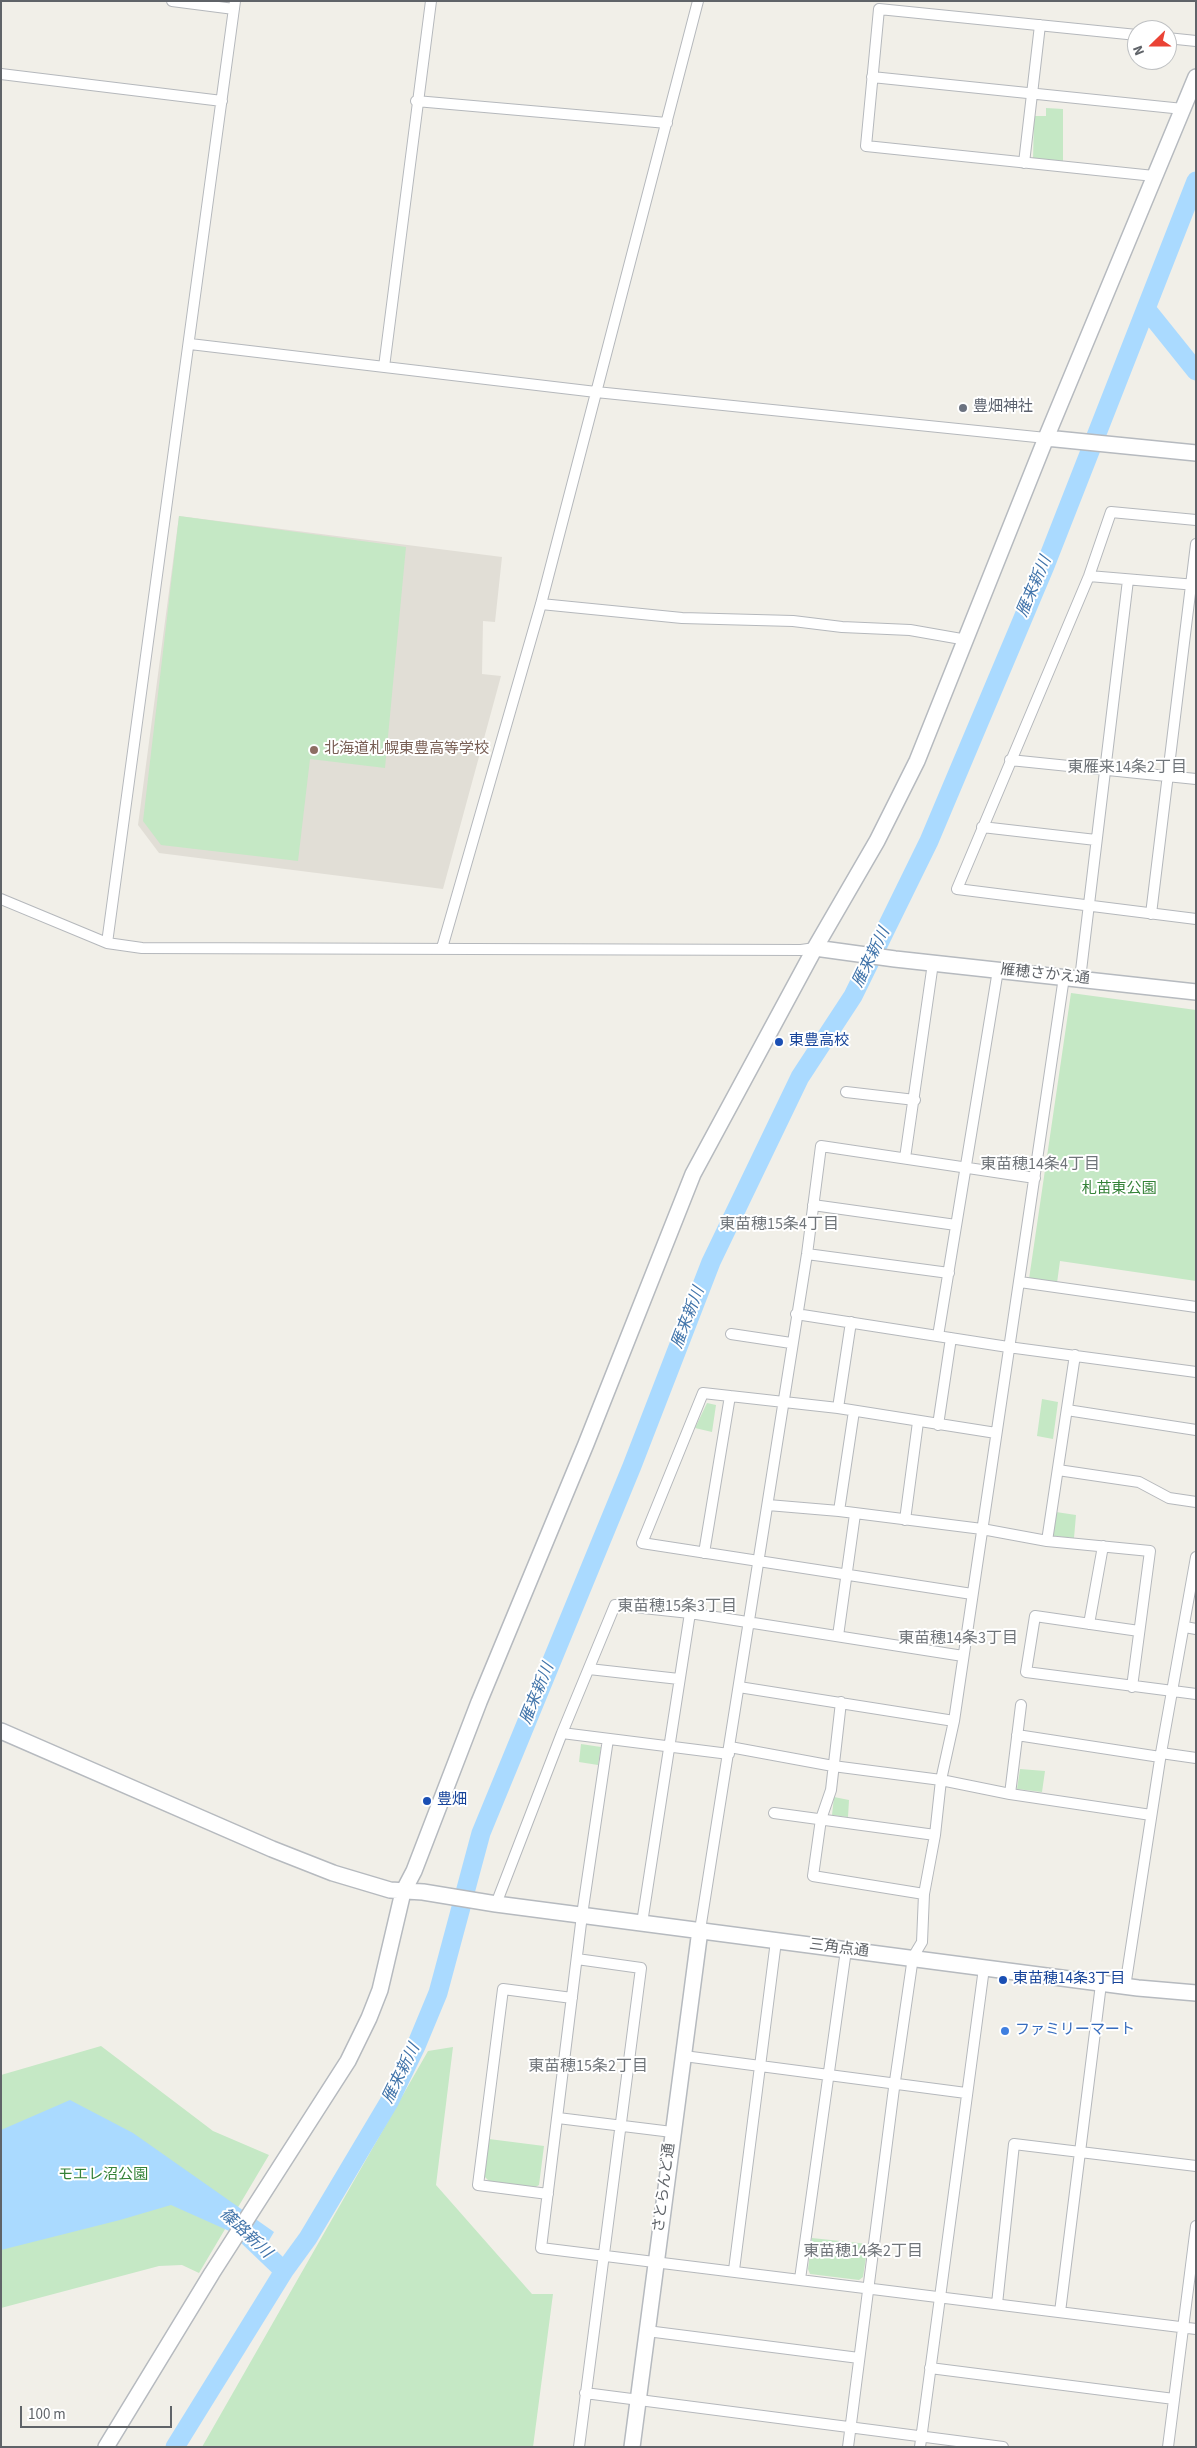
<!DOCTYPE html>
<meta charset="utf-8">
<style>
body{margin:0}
#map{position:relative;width:1197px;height:2448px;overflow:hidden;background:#f1efe8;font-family:"Source Sans 3",sans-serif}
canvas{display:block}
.frame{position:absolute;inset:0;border:2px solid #5f6368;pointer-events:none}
.north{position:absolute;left:1127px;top:20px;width:50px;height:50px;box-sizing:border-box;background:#fff;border:1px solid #bfc1c3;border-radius:50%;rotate:248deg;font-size:14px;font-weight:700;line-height:20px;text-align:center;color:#5f6368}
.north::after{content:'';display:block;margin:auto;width:18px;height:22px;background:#ea4335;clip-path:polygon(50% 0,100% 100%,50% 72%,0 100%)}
.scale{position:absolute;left:20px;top:2406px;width:152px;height:22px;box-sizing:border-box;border:2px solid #5f6368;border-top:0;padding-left:6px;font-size:15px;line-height:18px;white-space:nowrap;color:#5f6368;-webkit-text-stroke:4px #fff;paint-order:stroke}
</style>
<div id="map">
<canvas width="1197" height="2448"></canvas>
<div class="frame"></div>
<div class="north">N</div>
<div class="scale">100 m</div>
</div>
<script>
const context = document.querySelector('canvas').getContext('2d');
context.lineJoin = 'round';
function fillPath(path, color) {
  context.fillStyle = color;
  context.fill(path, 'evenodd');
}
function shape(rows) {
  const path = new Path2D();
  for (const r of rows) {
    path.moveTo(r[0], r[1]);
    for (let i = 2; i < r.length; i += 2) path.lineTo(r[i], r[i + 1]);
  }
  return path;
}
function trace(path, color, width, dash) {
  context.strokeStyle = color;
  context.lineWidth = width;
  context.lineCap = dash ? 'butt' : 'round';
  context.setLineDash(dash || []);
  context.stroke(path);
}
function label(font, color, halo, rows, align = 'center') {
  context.font = font + ' "Source Sans 3","Noto Sans JP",sans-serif';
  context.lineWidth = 4;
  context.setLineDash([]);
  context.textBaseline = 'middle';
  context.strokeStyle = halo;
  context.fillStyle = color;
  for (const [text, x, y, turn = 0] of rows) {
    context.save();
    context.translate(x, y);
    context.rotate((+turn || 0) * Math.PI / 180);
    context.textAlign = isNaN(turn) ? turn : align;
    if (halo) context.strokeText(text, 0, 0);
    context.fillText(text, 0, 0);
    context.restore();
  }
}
const education = shape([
 [179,516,502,557,495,622,483,621,482,674,501,676,443,889,159,853,138,825]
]);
const green = shape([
 [1046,108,1063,109,1063,162,1033,161,1034,116,1046,116],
 [179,516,406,547,385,768,310,759,298,861,161,845,143,821],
 [1071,993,1196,1010,1196,1281,1060,1261,1057,1283,1029,1279],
 [1042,1399,1058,1402,1053,1439,1037,1436],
 [707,1403,716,1405,712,1432,695,1428],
 [1056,1512,1076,1515,1074,1538,1053,1536],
 [581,1744,601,1747,598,1765,579,1762],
 [1020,1769,1045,1771,1042,1792,1017,1789],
 [834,1797,849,1800,848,1817,832,1815],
 [101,2046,213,2131,269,2155,199,2273,182,2265,159,2266,1,2308,1,2075],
 [453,2047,436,2185,532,2294,553,2294,533,2447,202,2447,428,2051],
 [489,2139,544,2146,539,2185,534,2188,490,2182,484,2176],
 [812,2238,868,2244,863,2277,859,2280,810,2274,808,2269]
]);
const water = shape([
 [70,2100,133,2133,274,2232,265,2247,171,2205,120,2220,1,2250,1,2130]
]);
const river = shape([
 [1147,310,1196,371],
 [238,2227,284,2271],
 [175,2447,284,2271,308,2238,389,2102,416,2046,438,1993,481,1833,632,1466,711,1262,800,1077,853,996,929,841,1045,566,1196,181]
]);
const street = shape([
 [172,1,234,9],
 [1137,35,879,9,866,146,1154,176],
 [1167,38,1196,41],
 [1,74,222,101],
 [872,77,1183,109],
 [416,101,667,123],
 [1024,163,1040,25],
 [190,344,596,392,1046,438],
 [384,367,431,1],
 [1196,520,1111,512,1089,576,957,889,1196,919],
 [1089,576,1196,585],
 [541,604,682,618,793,621,842,627,910,630,967,640],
 [1010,760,1196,779],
 [982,827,1096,840],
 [1,899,107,943,142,948,801,950,815,948],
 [1151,914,1196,544],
 [107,943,235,1],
 [442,948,541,604,698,1],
 [1080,979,1128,580],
 [846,1092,915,1100],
 [905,1158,933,963],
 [813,1205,956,1225],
 [807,1254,949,1273],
 [1020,1282,1196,1307],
 [796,1314,1008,1347,1196,1372],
 [731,1334,791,1343],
 [938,1336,998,970],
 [838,1408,851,1322],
 [1067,1410,1196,1430],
 [938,1425,951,1338],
 [1058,1470,1139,1482,1169,1498,1196,1502],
 [768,1505,839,1511,982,1529,1047,1541,1150,1551,1132,1687],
 [839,1511,854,1411],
 [905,1520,918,1422],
 [1047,1541,1075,1355],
 [704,1553,730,1396],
 [972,1594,642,1543,703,1393,838,1408,996,1433],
 [1089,1624,1103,1546],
 [1185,1627,1196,1629],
 [1139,1631,1035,1616,1026,1672,1196,1694],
 [838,1636,855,1514],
 [589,1669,679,1679],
 [739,1687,954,1721],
 [841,1702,831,1790,821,1819,813,1876,924,1894],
 [562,1733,729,1754],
 [1017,1735,1160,1757],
 [608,1739,582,1915,541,2248,1196,2329],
 [730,1747,833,1766,941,1780,1010,1794,1151,1815],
 [1161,1753,1196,1758],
 [1010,1794,1021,1705],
 [774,1813,935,1835],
 [496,1904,562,1733,615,1605,690,1613,963,1656],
 [642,1923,690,1613],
 [700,1930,807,1254,821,1146,1035,1178],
 [577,1959,641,1968,579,2447],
 [1125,1987,1161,1753,1196,1557],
 [684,2056,966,2093],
 [558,2118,672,2132],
 [548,2194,478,2185,503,1989,572,1998],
 [734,2270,776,1941],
 [800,2279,846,1950],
 [997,2304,1014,2144,1196,2166],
 [1060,2312,1101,1984],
 [647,2331,859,2358],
 [930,2368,1174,2399],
 [585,2393,1003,2447],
 [848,2447,894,2088,913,1957,922,1942,924,1894,935,1835,941,1780,954,1721,1064,977],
 [920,2447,984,1968],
 [1168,2447,1196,2226]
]);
const secondary = shape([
 [1046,438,1196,453],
 [815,948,895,959,1196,992],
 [1,1731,272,1849,333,1873,390,1890,423,1892,496,1904,1138,1988,1196,1993],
 [106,2447,212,2273,348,2061,369,2018,380,1990,403,1892,414,1871,479,1702,586,1444,693,1174,815,948,877,841,917,761,1046,438,1196,77],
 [632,2447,700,1930]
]);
const markers = [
 [963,408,5,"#6b7280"],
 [314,750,5,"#8d6e63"],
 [779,1042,5,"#1a4fb4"],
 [427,1801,5,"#1a4fb4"],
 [1003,1980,5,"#1a4fb4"],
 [1005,2031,5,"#3f7fe0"]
];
const worshipNames = [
 ["豊畑神社",973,408]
];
const educationNames = [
 ["北海道札幌東豊高等学校",324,750]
];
const streetNames = [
 ["雁穂さかえ通",1045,975,6],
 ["三角点通",839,1949,7],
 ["さとらんど通",665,2188,-83]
];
const transitNames = [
 ["東豊高校",789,1042],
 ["豊畑",437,1801],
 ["東苗穂14条3丁目",1013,1980]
];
const parkNames = [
 ["札苗東公園",1119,1190],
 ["モエレ沼公園",103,2176]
];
const shopNames = [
 ["ファミリーマート",1015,2031]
];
const waterNames = [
 ["雁来新川",1035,587,-67],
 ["雁来新川",872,958,-64],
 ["雁来新川",689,1318,-69],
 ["雁来新川",538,1694,-68],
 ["雁来新川",402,2074,-64],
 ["篠路新川",245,2234,43]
];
const neighbourhoodNames = [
 ["東雁来14条2丁目",1127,768],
 ["東苗穂14条4丁目",1040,1165],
 ["東苗穂15条4丁目",779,1225],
 ["東苗穂15条3丁目",677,1607],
 ["東苗穂14条3丁目",958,1639],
 ["東苗穂15条2丁目",588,2067],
 ["東苗穂14条2丁目",863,2252]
];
fillPath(education, '#e1ded6');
fillPath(green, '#c5e8c5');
fillPath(water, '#aadaff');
trace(river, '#aadaff', 19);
trace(street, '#b5b8bc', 12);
trace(secondary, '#b6babf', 18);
trace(street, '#fff', 10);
trace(secondary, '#fff', 15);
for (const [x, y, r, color] of markers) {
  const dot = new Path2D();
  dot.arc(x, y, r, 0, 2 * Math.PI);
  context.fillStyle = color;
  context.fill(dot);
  trace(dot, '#fff', 2);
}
label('15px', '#5b616d', '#fff', worshipNames, 'left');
label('15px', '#785e54', '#fff', educationNames, 'left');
label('15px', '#5f6368', '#fff', streetNames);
label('15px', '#164399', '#fff', transitNames, 'left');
label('15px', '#348238', '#fff', parkNames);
label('15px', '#366cbe', '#fff', shopNames, 'left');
label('italic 16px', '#4174aa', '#fff', waterNames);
label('16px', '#70757a', '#fff', neighbourhoodNames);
</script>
